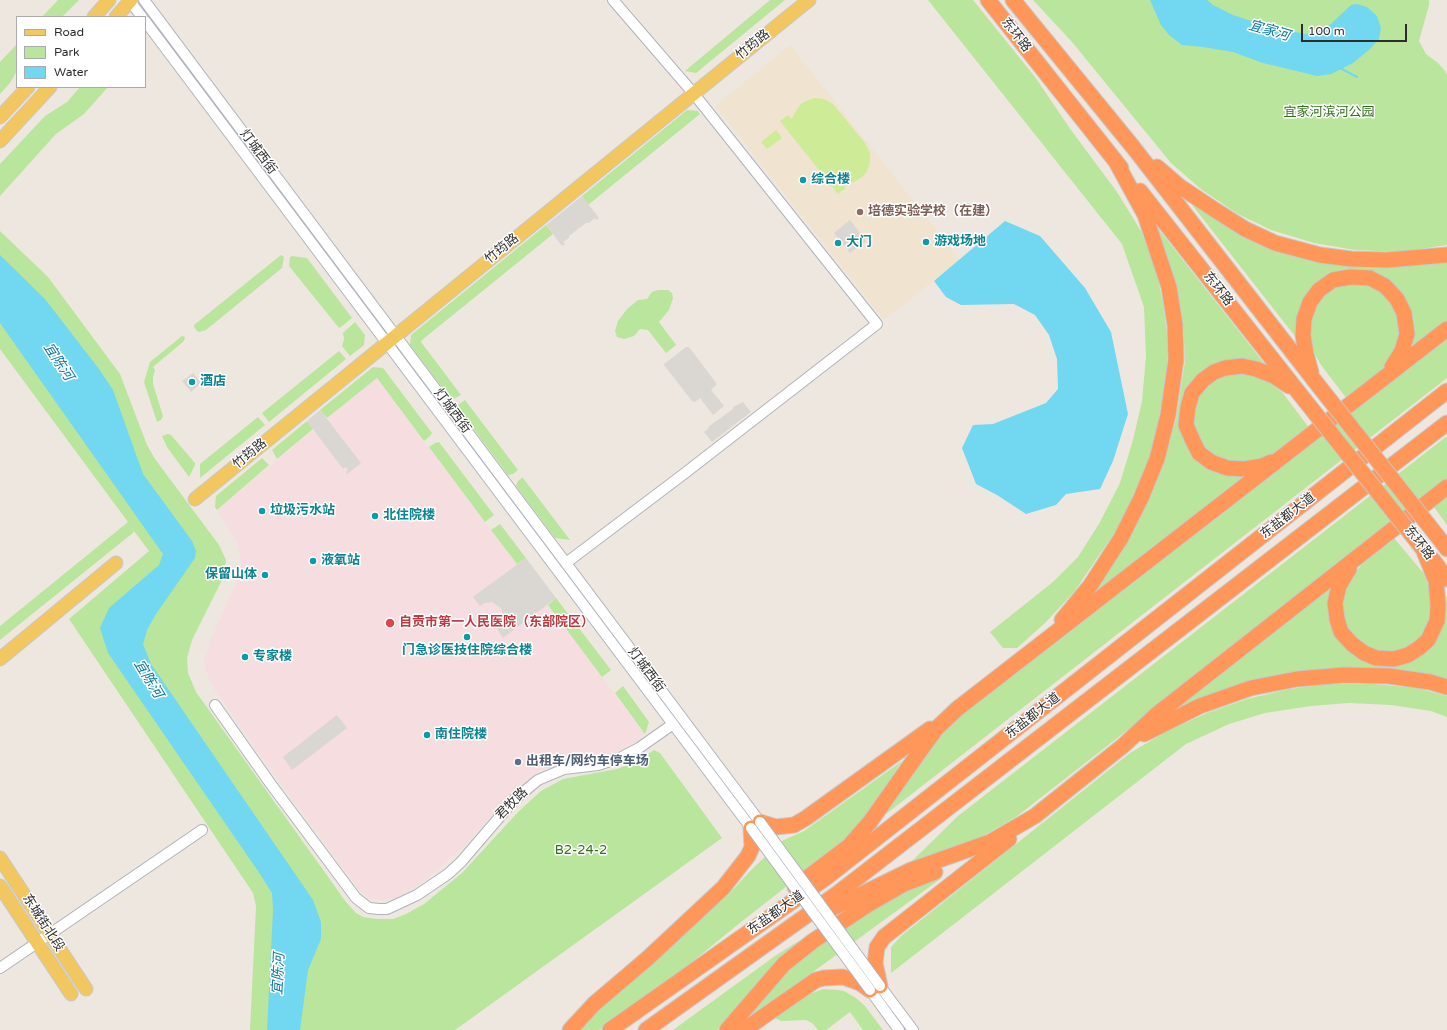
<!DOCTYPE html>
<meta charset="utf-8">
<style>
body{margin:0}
#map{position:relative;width:1447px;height:1030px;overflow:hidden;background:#eee7e0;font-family:"Varela Round",sans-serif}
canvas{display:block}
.legend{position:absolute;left:16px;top:16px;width:130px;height:72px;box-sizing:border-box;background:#fff;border:1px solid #ababab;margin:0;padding:5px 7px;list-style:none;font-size:12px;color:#2d2d2d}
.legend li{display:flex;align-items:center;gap:8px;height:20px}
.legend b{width:20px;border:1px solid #ababab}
.scale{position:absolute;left:1301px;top:24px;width:106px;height:18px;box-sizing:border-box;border:2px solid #2d2d2d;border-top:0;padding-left:5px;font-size:12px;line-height:14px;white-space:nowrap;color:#2d2d2d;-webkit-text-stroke:3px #fff;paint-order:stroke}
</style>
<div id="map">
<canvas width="1447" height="1030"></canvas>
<ul class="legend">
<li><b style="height:5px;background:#f3c760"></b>Road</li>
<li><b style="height:11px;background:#bae59c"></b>Park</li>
<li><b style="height:11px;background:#72d7f1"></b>Water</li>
</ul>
<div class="scale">100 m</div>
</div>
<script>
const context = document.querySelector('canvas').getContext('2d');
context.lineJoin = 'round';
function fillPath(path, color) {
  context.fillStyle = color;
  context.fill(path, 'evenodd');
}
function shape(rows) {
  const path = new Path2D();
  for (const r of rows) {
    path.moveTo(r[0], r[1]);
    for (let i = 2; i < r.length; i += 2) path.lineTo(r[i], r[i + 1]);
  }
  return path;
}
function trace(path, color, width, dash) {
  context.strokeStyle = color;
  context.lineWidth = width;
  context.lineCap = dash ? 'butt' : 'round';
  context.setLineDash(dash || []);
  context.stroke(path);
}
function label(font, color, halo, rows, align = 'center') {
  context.font = font + ' "Varela Round","Noto Sans SC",sans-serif';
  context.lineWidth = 3;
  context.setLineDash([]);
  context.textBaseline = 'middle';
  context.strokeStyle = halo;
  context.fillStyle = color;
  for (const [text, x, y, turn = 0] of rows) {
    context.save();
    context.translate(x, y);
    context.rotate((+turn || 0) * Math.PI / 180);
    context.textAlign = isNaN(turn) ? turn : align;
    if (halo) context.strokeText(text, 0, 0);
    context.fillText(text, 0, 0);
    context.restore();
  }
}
const education = shape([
 [790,45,960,260,884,320,715,106]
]);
const medical = shape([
 [376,378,645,734,632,745,614,753,590,758,563,762,542,770,533,776,518,787,504,802,462,848,427,879,396,898,381,900,371,899,359,890,278,780,214,689,204,667,204,660,210,641,238,579,241,569,241,559,237,543,217,510]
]);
const green = shape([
 [58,0,79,0,62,17,42,17],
 [770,0,785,0,696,73,685,71],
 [928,0,973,0,1035,77,1071,130,1117,192,1141,231,1156,270,1163,302,1168,341,1167,376,1153,448,1137,487,1117,529,1074,592,1045,623,1017,648,1003,648,990,632,1053,582,1078,557,1100,522,1120,483,1133,440,1142,401,1146,356,1144,307,1122,244],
 [1033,0,1429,0,1429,5,1419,41,1426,54,1438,63,1445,71,1447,75,1447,245,1400,252,1355,250,1314,243,1271,230,1238,214,1202,190,1171,163,1072,42],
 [17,44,17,71,10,83,0,94,0,62],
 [80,87,108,87,84,114,56,134,0,196,0,164,45,116,67,102],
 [687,110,698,111,700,114,588,205,582,196],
 [1189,201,1241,234,1388,266,1438,264,1447,262,1447,323,1406,355,1409,344,1388,281,1328,277,1298,340],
 [546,225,553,234,422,340,421,342,461,395,455,398,451,399,410,345,411,335],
 [1157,227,1267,367,1248,361,1192,384,1188,444,1253,474,1079,609,1129,540,1149,499,1164,461,1176,419,1185,361,1183,324,1176,284],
 [0,231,48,277,120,374,147,445,155,459,219,545,226,560,224,576,192,640,187,658,188,673,196,692,346,902,356,913,363,917,377,919,393,919,406,914,424,904,462,873,518,812,541,791,563,779,617,769,635,762,654,750,660,753,722,838,455,1030,250,1030,256,906,253,893,69,619,149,551,131,527,134,532,0,640,0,626,128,522,0,349],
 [281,255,284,257,282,268,206,330,199,332,197,331,194,327,194,325],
 [292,256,307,258,352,318,341,327,339,328,289,266,290,257],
 [1344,283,1371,284,1392,300,1401,328,1398,345,1389,361,1375,378,1347,399,1321,365,1314,353,1310,337,1310,323,1319,298,1329,291],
 [658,290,668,290,672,293,673,298,669,310,659,322,676,345,666,353,648,330,640,329,634,336,624,339,617,337,615,331,618,321,627,309,638,300,647,299,652,292],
 [355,322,365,335,364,345,350,356,342,346,344,339,343,333],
 [1447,335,1447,378,877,821,927,747,959,716],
 [182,336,185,337,184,341,153,367,155,370,153,377,153,384,163,416,161,420,157,422,144,382,150,362],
 [339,351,346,359,269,422,262,413],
 [373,367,383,368,432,433,430,436,424,441,377,378,327,418,320,410],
 [1239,372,1266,380,1282,392,1310,429,1282,450,1260,460,1244,464,1216,458,1204,449,1192,424,1195,396,1213,379],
 [465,400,518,470,513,474,508,475,458,408,459,404],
 [258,417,265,425,200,478,200,464],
 [307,421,313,429,277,459,272,450],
 [168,434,171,435,195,463,195,465,189,477,167,447,162,436],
 [1447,436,1447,481,1016,817,985,835,909,864,958,816],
 [439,442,494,515,485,522,429,447,435,443],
 [262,458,269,465,217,510,215,507,216,496],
 [523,477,523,478,570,540,555,538,516,486,518,481],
 [1447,496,1447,525,1434,507],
 [500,524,526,558,517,564,491,530],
 [1394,538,1425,575,1430,591,1432,609,1430,623,1424,633,1414,643,1405,649,1393,653,1380,653,1367,648,1347,631,1342,618,1342,605,1345,593,1350,579,1366,559],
 [1336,580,1348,647,1411,660,1443,592,1447,597,1447,681,1346,668,1162,716],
 [556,598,611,670,602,677,548,605],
 [1327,684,1374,684,1417,688,1447,696,1447,717,1431,711,1391,705,1349,703,1311,706,1265,713,1229,724,1186,744,891,973,891,947,901,936,1130,753,1167,731,1207,713,1247,699,1289,689],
 [623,686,649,722,645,734,615,693],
 [902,761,861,823,837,847,741,922,686,967,599,1030,581,1030,587,1021,729,894,751,870,782,841,804,831],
 [943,877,739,1026,768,992,796,963,815,948,887,902,919,886],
 [816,930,777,960,717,1030,673,1030,775,956],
 [823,989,838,990,844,991,856,998,865,1006,883,1030,863,1030,850,1012,826,1030,818,1030,812,1023,806,1020,781,1021,775,1018,807,995]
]);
const pitch = shape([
 [814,98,824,99,833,104,865,143,870,153,870,163,866,173,862,177,854,182,842,184,846,188,838,194,780,121,788,115,792,119,794,114,800,105,804,102],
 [776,130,782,138,767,149,761,142]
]);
const plaza = shape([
 [582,196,599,218,596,220,595,218,589,223,586,223,569,236,569,238,563,242,565,244,562,246,546,225],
 [850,220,866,241,850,253,834,233],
 [686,347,689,347,717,384,711,390,724,406,713,415,700,398,695,402,692,401,664,365,664,364],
 [193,373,201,383,191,392,182,381],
 [743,402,751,412,712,442,704,432,709,428,708,427,733,409,733,407],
 [320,410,361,463,347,474,346,472,348,470,346,467,343,469,307,421],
 [526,558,556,598,503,638,497,629,501,625,504,618,501,608,492,602,484,603,480,606,473,597],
 [337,715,347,728,292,770,283,757]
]);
const water = shape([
 [1150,0,1207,0,1213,5,1233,15,1263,25,1305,34,1321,30,1331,24,1351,5,1357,4,1367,7,1377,16,1381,28,1379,39,1370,49,1353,63,1331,74,1317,76,1263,63,1233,52,1203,47,1182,45,1169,35,1161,25],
 [1005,221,1040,236,1085,288,1111,332,1128,414,1113,461,1100,489,1066,494,1056,505,1026,514,997,495,976,484,962,448,973,425,993,424,1046,403,1058,389,1057,359,1049,335,1035,315,1014,304,961,305,946,297,934,281],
 [0,255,45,299,99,369,113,390,143,474,192,541,196,551,195,558,156,614,147,630,143,644,151,664,313,900,321,922,321,939,308,970,300,1030,267,1030,273,910,272,893,260,874,108,653,100,628,109,608,159,565,163,554,0,323]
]);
const stream = shape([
 [1340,68,1357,77]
]);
const minor = shape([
 [129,0,142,17],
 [144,0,760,822],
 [145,21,751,828],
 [566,563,685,473,877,324,694,94,613,0],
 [215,705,270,783,356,898,369,908,379,909,387,909,417,895,448,874,461,862,515,799,538,780,564,769,598,765,620,758,639,748,673,724],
 [0,968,202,830],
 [880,986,913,1030],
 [870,990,899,1030]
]);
const major = shape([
 [94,17,109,0],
 [116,17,131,0],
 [0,117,28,87],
 [0,141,50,87],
 [195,499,809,0],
 [0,659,116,563],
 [0,858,86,989],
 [0,886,71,994]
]);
const highway = shape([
 [988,0,1121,168],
 [1013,0,1133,147,1314,380],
 [1157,167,1179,186,1215,210,1245,229,1275,243,1320,255,1351,259,1387,260,1447,255],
 [1140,191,1299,393],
 [1311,372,1306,354,1303,335,1304,319,1310,302,1319,290,1333,280,1350,277,1370,278,1385,286,1397,299,1404,313,1407,334,1402,351,1392,367],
 [1271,462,1262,466,1245,469,1227,468,1211,462,1199,453,1193,441,1186,425,1188,407,1192,393,1203,380,1214,372,1225,368,1242,366,1256,369,1274,376,1289,386],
 [1438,537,1447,549],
 [1433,560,1447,579],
 [1349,569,1339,586,1335,603,1337,619,1341,632,1352,644,1364,653,1376,658,1394,659,1408,655,1419,648,1428,640,1437,621,1438,605,1436,581,1423,549],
 [1062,620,1090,586,1121,538,1141,498,1157,459,1168,415,1176,360,1175,325,1169,287,1145,215,1115,160],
 [1144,734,1200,706,1251,688,1297,679,1344,675,1389,676,1430,682,1447,687],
 [760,822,776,827,794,825,806,818,930,729],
 [795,887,849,846,870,822,925,744,937,728,957,709,1447,329],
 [821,914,911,870,990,842,1035,816,1124,745,1156,715,1447,487],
 [880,986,875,963,877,947,884,937,1009,839],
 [570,1030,594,1004,648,958,723,888,748,856,752,847,751,828],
 [610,1030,827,877,1447,391],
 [646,1030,838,893,1447,423],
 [727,1030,784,964,813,941,869,904,904,884,935,872],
 [744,1030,816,980,824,978,843,977,860,983,870,990]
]);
const minorBridge = shape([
 [760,822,880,986],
 [751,828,870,990]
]);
const highwayBridge = shape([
 [1314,380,1438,537],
 [1299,393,1423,549]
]);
const markers = [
 [803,180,4,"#0f9aa8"],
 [860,212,4,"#8d6e63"],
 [926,242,4,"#0f9aa8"],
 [838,243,4,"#0f9aa8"],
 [192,382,4,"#0f9aa8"],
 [262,511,4,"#0f9aa8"],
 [375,516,4,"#0f9aa8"],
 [313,561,4,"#0f9aa8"],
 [265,575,4,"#0f9aa8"],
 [390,623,5,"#e0444e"],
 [467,637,4,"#0f9aa8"],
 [245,657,4,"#0f9aa8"],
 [427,735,4,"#0f9aa8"],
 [518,762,4,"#5c6f8a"]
];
const streetNames = [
 ["东环路",1016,35,52],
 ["竹筠路",753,45,-39],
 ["灯城西街",258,152,53],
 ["竹筠路",502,249,-39],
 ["东环路",1218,289,52],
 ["灯城西街",452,411,53],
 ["竹筠路",250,454,-39],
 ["东盐都大道",1288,516,-38],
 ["东环路",1419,543,52],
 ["灯城西街",646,670,53],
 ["东盐都大道",1033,716,-38],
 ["君牧路",512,804,-45],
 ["东盐都大道",776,913,-35],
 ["东城街北段",43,923,57]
];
const parkNames = [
 ["宜家河滨河公园",1329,113],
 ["B2-24-2",581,851]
];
const cultureNames = [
 ["综合楼",811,180],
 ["游戏场地",934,242],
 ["大门",846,243],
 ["酒店",200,382],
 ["垃圾污水站",270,511],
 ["北住院楼",383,516],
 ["液氧站",321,561],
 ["保留山体",257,575,"right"],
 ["门急诊医技住院综合楼",467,651,"center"],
 ["专家楼",253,657],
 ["南住院楼",435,735]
];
const educationNames = [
 ["培德实验学校（在建）",868,212]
];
const healthNames = [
 ["自贡市第一人民医院（东部院区）",399,623]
];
const serviceNames = [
 ["出租车/网约车停车场",526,762]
];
const waterNames = [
 ["宜家河",1269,31,16],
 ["宜陈河",58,362,57],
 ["宜陈河",148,679,59],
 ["宜陈河",279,974,-87]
];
fillPath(education, '#f0e3cf');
fillPath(medical, '#f5dde0');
fillPath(green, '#bae59c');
fillPath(pitch, '#ceec98');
fillPath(plaza, '#dad7d3');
fillPath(water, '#72d7f1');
trace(stream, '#72d7f1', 2);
trace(minor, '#b0b3bd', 12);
trace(major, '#c8c8c8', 15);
trace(highway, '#c8c8c8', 17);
trace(minor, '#fff', 10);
trace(major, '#f3c760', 13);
trace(highway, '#ff975a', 15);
trace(minorBridge, '#b0b3bd', 12, []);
trace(highwayBridge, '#c8c8c8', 17, []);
trace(minorBridge, '#fff', 10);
trace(highwayBridge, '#ff975a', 15);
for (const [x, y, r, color] of markers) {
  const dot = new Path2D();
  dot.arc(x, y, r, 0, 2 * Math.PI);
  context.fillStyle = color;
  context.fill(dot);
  trace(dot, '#fff', 1.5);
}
label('13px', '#2d2d2d', '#fff', streetNames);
label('13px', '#316d1a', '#fff', parkNames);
label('bold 13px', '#0d838f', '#fff', cultureNames, 'left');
label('bold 13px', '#785e54', '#fff', educationNames, 'left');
label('bold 13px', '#be3a42', '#fff', healthNames, 'left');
label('bold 13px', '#4e5e75', '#fff', serviceNames, 'left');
label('italic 14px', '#0c78a2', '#fff', waterNames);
</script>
